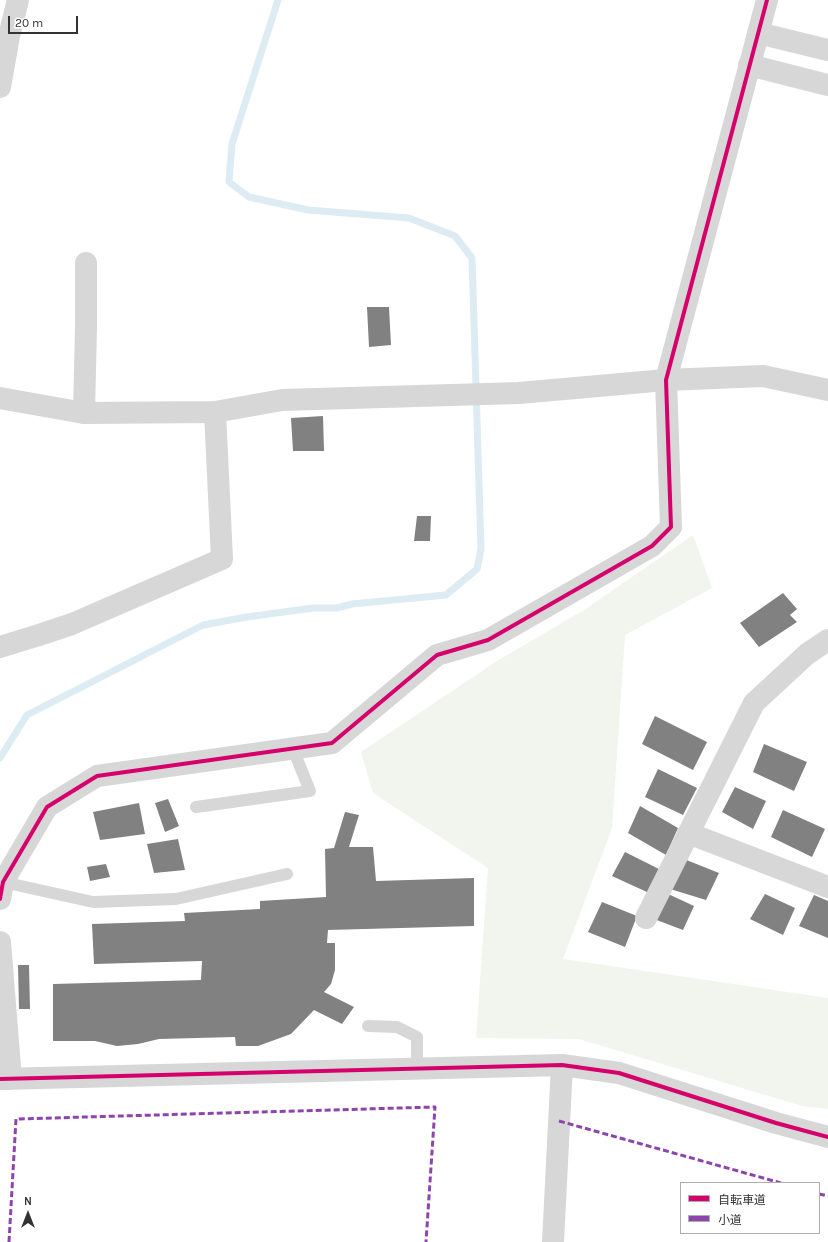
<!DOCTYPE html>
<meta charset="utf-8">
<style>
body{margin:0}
#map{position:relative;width:828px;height:1242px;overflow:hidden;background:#fff;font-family:Karla,"Noto Sans JP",sans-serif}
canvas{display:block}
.legend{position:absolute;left:680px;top:1182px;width:140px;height:52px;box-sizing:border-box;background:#fff;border:1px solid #adadad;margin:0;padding:5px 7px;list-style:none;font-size:12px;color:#333}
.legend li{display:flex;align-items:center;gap:8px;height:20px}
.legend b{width:20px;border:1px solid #adadad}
.north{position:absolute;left:8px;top:1194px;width:40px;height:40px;-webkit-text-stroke:3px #fff;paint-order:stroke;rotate:0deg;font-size:11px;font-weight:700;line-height:16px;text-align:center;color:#333}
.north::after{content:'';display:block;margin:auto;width:14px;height:18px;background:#333;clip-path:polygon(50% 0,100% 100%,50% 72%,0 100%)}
.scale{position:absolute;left:8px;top:16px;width:70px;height:18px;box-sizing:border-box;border:2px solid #333;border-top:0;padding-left:5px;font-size:12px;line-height:14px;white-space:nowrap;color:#333;-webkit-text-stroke:3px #fff;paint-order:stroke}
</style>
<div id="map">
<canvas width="828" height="1242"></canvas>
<ul class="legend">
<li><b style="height:5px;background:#d6006c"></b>自転車道</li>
<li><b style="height:5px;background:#8e44ad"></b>小道</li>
</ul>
<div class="north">N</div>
<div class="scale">20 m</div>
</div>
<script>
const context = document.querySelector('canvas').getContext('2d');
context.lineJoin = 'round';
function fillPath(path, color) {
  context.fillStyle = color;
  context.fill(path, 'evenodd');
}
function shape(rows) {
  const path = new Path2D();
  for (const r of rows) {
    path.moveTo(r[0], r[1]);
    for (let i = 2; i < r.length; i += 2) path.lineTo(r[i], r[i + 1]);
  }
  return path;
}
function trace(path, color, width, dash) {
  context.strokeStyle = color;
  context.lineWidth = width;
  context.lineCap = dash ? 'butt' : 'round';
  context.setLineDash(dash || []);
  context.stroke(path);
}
const green = shape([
 [693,535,712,588,625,635,612,828,563,959,828,998,828,1109,802,1106,579,1039,476,1038,488,868,373,793,361,752,497,661,584,610]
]);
const stream = shape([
 [0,758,27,715,203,625,247,617,313,608,337,608,352,604,446,595,477,569,481,549,472,258,455,236,409,218,308,210,249,197,229,182,232,144,278,0]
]);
const building = shape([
 [367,307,389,307,391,345,369,347],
 [323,416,324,451,293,451,291,418],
 [417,516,431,516,430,541,414,541],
 [783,593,797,609,790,615,797,622,759,647,740,623],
 [655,716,707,742,693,770,642,744],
 [764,744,807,762,794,791,753,772],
 [658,769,697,788,683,815,645,797],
 [735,787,766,801,753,829,722,812],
 [168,799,179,826,165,832,155,803],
 [139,803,145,834,100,840,93,812],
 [640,806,678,828,666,855,628,833],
 [783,810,825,829,812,857,771,837],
 [345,812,359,815,349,847,373,847,376,881,474,878,474,926,328,930,327,943,335,943,335,970,331,984,324,992,354,1007,342,1024,314,1010,291,1034,258,1046,236,1046,235,1037,159,1039,138,1044,117,1046,95,1041,53,1041,53,984,201,980,202,961,94,964,92,924,185,921,184,913,260,909,260,901,326,897,325,849,334,848],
 [178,839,185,870,154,873,147,844],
 [625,852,661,870,649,893,612,876],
 [684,859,719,873,706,900,670,889],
 [106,864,110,877,90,881,87,867],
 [666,893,694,906,683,930,654,919],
 [765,894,795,908,783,935,750,919],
 [814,895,828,901,828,938,799,926],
 [602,902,637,916,625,947,588,932],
 [18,965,29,965,30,1009,19,1009]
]);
const service = shape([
 [196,807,310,791,293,749],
 [3,882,93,902,176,899,287,874],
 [368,1026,397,1027,417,1037,417,1069]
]);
const minor = shape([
 [758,33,828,50],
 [749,65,828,85],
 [0,87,9,36,18,0],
 [84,413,86,327,86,263],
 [0,647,39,635,72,624,222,559,215,412],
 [688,833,828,887],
 [0,899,3,882,47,807,97,776,332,743,437,655,488,640,652,546,671,527,666,380,767,0],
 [646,918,754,703,807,654,828,640],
 [0,942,11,1079],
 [0,1079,562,1065,619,1073,776,1123,828,1137],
 [553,1242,562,1065]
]);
const tertiary = shape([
 [0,398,84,413,215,412,282,400,519,393,666,380,763,376,828,390]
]);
const quiet = shape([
 [559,1121,781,1183],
 [819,1194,828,1196],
 [9,1242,16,1119,435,1107,426,1242]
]);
const cycleway = shape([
 [0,899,3,882,47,807,97,776,332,743,437,655,488,640,652,546,671,527,666,380,767,0],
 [0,1079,562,1065,619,1073,776,1123,828,1137]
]);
fillPath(green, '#f1f5ed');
trace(stream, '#ddebf3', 7);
fillPath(building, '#818181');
trace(service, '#d7d7d7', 12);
trace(minor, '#d7d7d7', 22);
trace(tertiary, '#d7d7d7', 22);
trace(quiet, '#8e44ad', 3, [6, 3]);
trace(cycleway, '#d6006c', 4);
</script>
